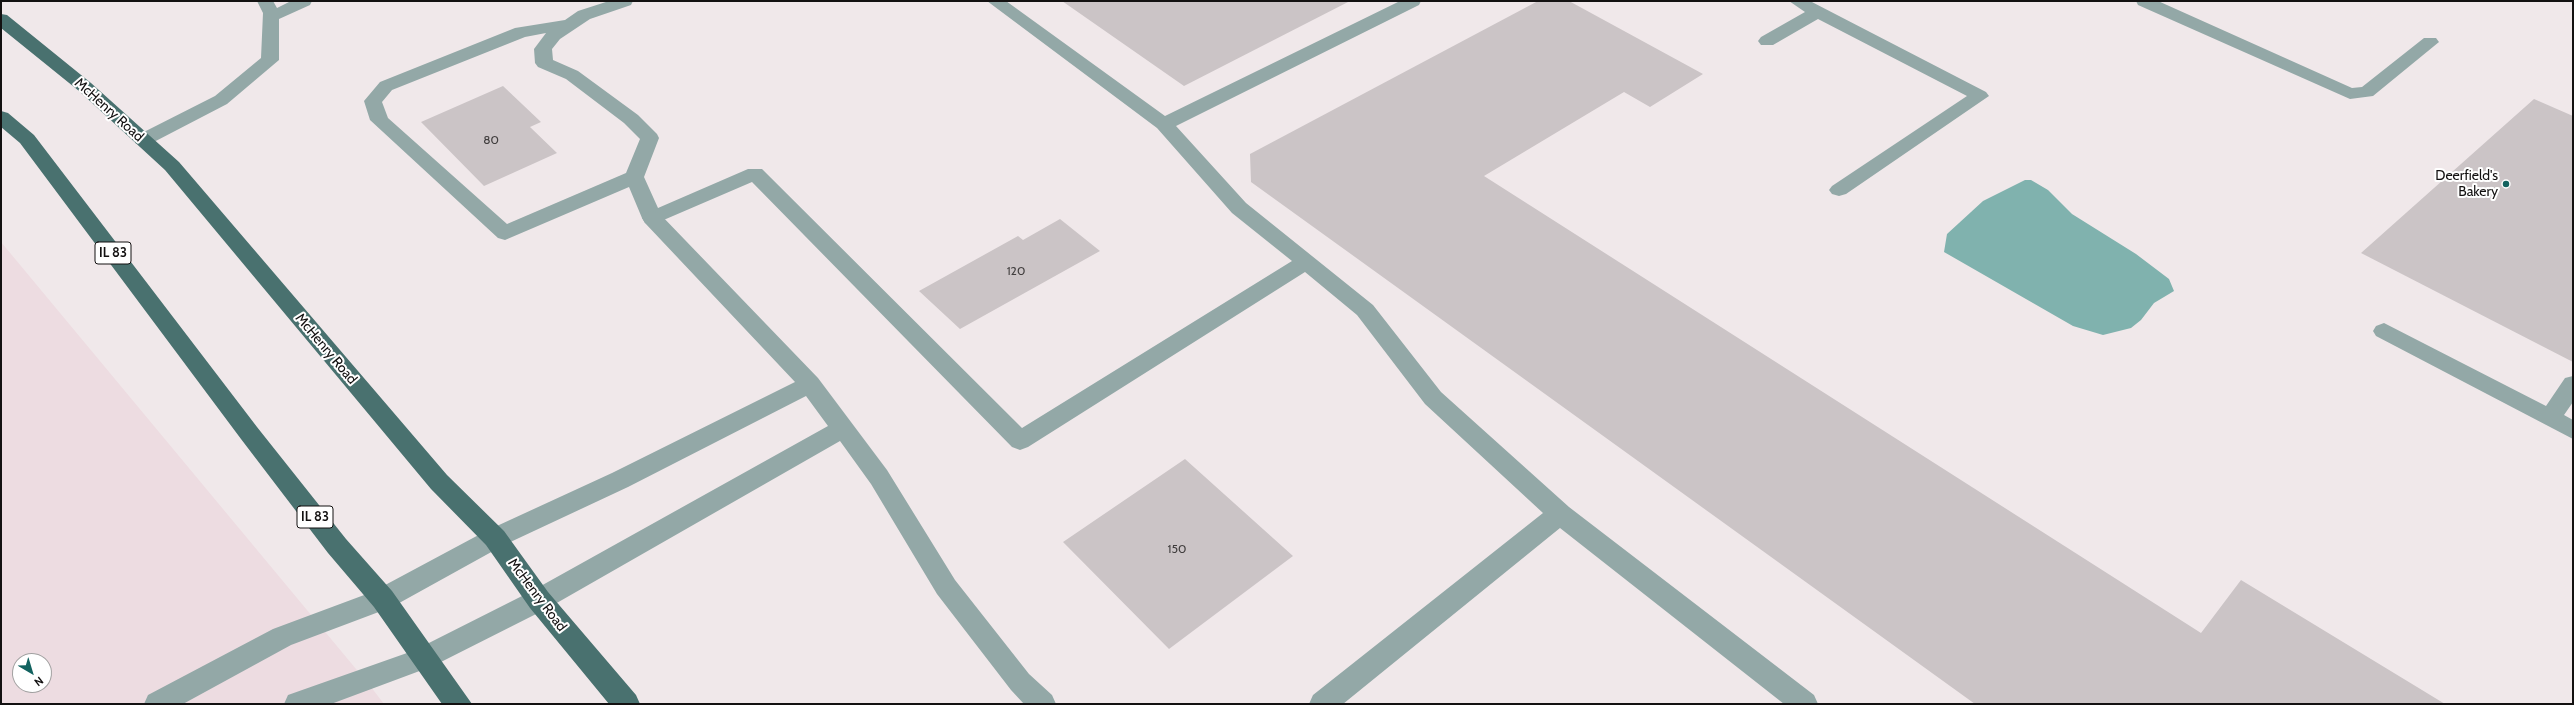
<!DOCTYPE html>
<style>
body{margin:0}
#map{position:relative;width:2574px;height:705px;overflow:hidden;background:#f0e8ea;font-family:Cabin,sans-serif}
canvas{display:block}
.frame{position:absolute;inset:0;border:2px solid #131111;pointer-events:none}
.north{position:absolute;left:12px;top:653px;width:40px;height:40px;box-sizing:border-box;background:#fff;border:1px solid #a1a0a0;border-radius:50%;rotate:142deg;font-size:11px;font-weight:700;line-height:16px;text-align:center;color:#131111}
.north::after{content:'';display:block;margin:auto;width:14px;height:18px;background:#12625f;clip-path:polygon(50% 0,100% 100%,50% 72%,0 100%)}
</style>
<div id="map">
<canvas width="2574" height="705"></canvas>
<div class="frame"></div>
<div class="north">N</div>
</div>
<script>
const context = document.querySelector('canvas').getContext('2d');
context.lineJoin = 'round';
function fillPath(path, color) {
  context.fillStyle = color;
  context.fill(path, 'evenodd');
}
function shape(rows) {
  const path = new Path2D();
  for (const r of rows) {
    path.moveTo(r[0], r[1]);
    for (let i = 2; i < r.length; i += 2) path.lineTo(r[i], r[i + 1]);
  }
  return path;
}
function trace(path, color, width, dash) {
  context.strokeStyle = color;
  context.lineWidth = width;
  context.lineCap = dash ? 'butt' : 'round';
  context.setLineDash(dash || []);
  context.stroke(path);
}
function label(font, color, halo, rows, align = 'center') {
  context.font = font + ' Cabin,sans-serif';
  context.lineWidth = 4;
  context.setLineDash([]);
  context.textBaseline = 'middle';
  context.strokeStyle = halo;
  context.fillStyle = color;
  for (const [text, x, y, turn = 0] of rows) {
    context.save();
    context.translate(x, y);
    context.rotate((+turn || 0) * Math.PI / 180);
    context.textAlign = isNaN(turn) ? turn : align;
    if (halo) context.strokeText(text, 0, 0);
    context.fillText(text, 0, 0);
    context.restore();
  }
}
const built = shape([
 [1,242,371,687,384,704,1,704],
 [20,661,44,661,44,685,20,685]
]);
const water = shape([
 [2025,180,2031,180,2048,190,2072,214,2136,254,2169,279,2174,291,2154,303,2141,320,2131,328,2103,335,2073,326,1944,252,1947,234,1983,201]
]);
const building = shape([
 [1062,1,1350,1,1184,86],
 [1538,1,1569,1,1703,74,1650,107,1624,92,1484,176,2201,633,2241,580,2445,704,1975,704,1251,182,1250,154],
 [503,86,541,122,530,127,557,153,484,186,421,122],
 [2534,99,2573,116,2573,362,2361,253],
 [1060,219,1100,251,960,329,919,291,1018,236,1023,240],
 [1185,459,1293,556,1169,649,1063,542]
]);
const lane = shape([
 [257,1,273,1,277,8,291,1,312,1,310,5,279,19,279,60,227,104,150,144,136,144,134,140,136,136,215,96,261,58,263,13,257,1],
 [609,1,633,1,631,5,590,19,560,39,552,49,553,60,578,71,638,115,657,134,659,138,644,177,658,208,748,169,762,169,1022,428,1292,261,1232,213,1157,128,987,1,1006,1,1165,116,1400,1,1421,1,1419,5,1176,126,1246,203,1373,305,1441,392,1569,507,1814,695,1818,704,1784,704,1560,528,1343,704,1309,704,1313,695,1543,513,1425,404,1357,315,1305,272,1028,447,1020,450,1012,447,752,182,652,225,645,223,642,218,629,187,505,240,498,238,370,120,364,101,380,82,515,28,565,20,578,11,609,1],
 [546,33,534,49,535,63,538,67,566,79,624,123,640,139,626,173,507,224,388,118,382,102,392,90,525,37,546,33],
 [1789,1,1810,1,1986,92,1989,96,1846,194,1839,196,1832,194,1829,190,1832,186,1967,96,1818,19,1773,45,1761,45,1758,41,1761,37,1805,12,1789,1],
 [2136,1,2158,1,2352,88,2362,87,2424,38,2436,38,2439,42,2373,96,2350,99,2138,5,2136,1],
 [2384,323,2546,406,2565,378,2573,376,2573,402,2564,415,2573,420,2573,439,2376,336,2373,331,2376,326,2384,323],
 [383,588,392,591,396,599,392,607,291,645,183,704,144,704,148,695,273,629,383,588],
 [424,647,433,650,437,658,433,666,331,704,284,704,288,695,424,647]
]);
const street = shape([
 [652,211,659,213,818,378,887,470,955,580,1029,674,1052,695,1056,704,1024,704,1011,690,937,594,871,484,840,441,548,608,433,666,424,669,415,666,411,658,415,650,530,592,828,426,806,396,628,487,504,545,392,607,383,610,374,607,370,599,374,591,486,531,612,473,795,382,645,223,642,218,645,213,652,211]
]);
const primary = shape([
 [1,14,7,15,91,83,179,162,447,475,504,531,548,592,636,695,640,704,609,704,530,608,486,545,431,489,165,170,79,91,1,28,1,14],
 [1,111,8,113,34,135,257,427,346,539,392,591,472,704,442,704,374,607,328,553,241,439,20,143,1,127,1,111]
]);
const markers = [
 [2506,184,4,"#12625f"]
];
const numberNames = [
 ["80",491,140],
 ["120",1016,271],
 ["150",1177,549]
];
const shields = [
 [113,253,36],
 [315,517,36]
];
const shieldNames = [
 ["IL 83",113,253],
 ["IL 83",315,517]
];
const streetNames = [
 ["McHenry Road",109,110,42],
 ["McHenry Road",326,349,50],
 ["McHenry Road",537,595,53]
];
const poiNames = [
 ["Deerfield's",2498,176],
 ["Bakery",2498,192]
];
fillPath(built, '#eddce1');
fillPath(water, '#80b2ae');
fillPath(building, '#cbc4c6');
fillPath(lane, '#93a8a7');
fillPath(street, '#93a8a7');
fillPath(primary, '#49716f');
for (const [x, y, r, color] of markers) {
  const dot = new Path2D();
  dot.arc(x, y, r, 0, 2 * Math.PI);
  context.fillStyle = color;
  context.fill(dot);
  trace(dot, '#fff', 1.5);
}
label('12px', '#413e3e', null, numberNames);
for (const [x, y, w] of shields) {
  const box = new Path2D();
  box.roundRect(x - w / 2, y - 11, w, 22, 3);
  context.fillStyle = '#fff';
  context.fill(box);
  trace(box, '#131111', 1);
}
label('bold 13px', '#131111', null, shieldNames);
label('14px', '#131111', '#fff', streetNames);
label('14px', '#131111', '#fff', poiNames, 'right');
</script>
